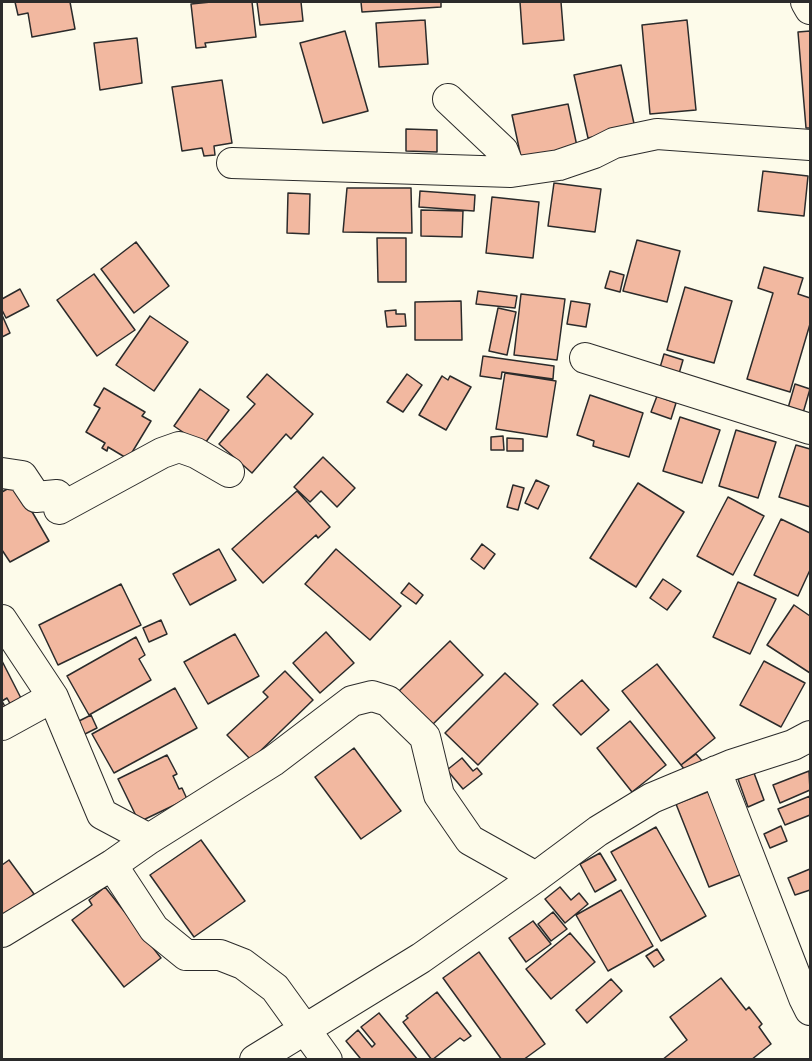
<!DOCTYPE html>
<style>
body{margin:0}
#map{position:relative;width:812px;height:1061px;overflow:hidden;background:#fdfbea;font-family:Karla,sans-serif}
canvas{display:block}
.frame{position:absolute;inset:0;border:3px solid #2b2b2b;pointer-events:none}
</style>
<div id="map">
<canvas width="812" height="1061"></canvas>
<div class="frame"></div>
</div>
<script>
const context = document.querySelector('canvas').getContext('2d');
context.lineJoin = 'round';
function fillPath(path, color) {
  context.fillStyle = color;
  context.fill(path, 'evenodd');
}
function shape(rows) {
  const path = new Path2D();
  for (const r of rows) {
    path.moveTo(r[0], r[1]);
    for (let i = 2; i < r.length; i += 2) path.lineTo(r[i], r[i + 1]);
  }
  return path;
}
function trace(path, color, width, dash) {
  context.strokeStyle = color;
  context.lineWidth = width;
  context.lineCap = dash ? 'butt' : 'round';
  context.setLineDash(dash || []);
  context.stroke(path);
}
const building = shape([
 [15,2,70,2,75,29,32,37,28,13,18,15,15,2],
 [211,2,252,2,256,37,205,43,206,47,196,48,191,4,211,2],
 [257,2,301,2,303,21,260,25,257,2],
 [361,2,441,2,441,7,362,12,361,2],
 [520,2,561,2,564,40,523,44,520,2],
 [425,20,428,64,379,67,376,23,425,20],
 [687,20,696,110,650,114,642,25,687,20],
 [345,31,368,111,323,123,300,43,345,31],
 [810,31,810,128,806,128,798,32,810,31],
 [137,38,142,83,100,90,94,43,137,38],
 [621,65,635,128,588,138,574,75,621,65],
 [222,80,232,143,214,146,215,155,204,156,202,148,182,151,172,87,222,80],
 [568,104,578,151,522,162,512,115,568,104],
 [406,129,437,130,437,152,406,151,406,129],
 [763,171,808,176,804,216,758,211,763,171],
 [554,183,601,189,595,232,548,226,554,183],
 [347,188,411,188,412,233,343,232,347,188],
 [420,191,475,195,474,211,419,207,420,191],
 [288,193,310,194,309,234,287,233,288,193],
 [492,197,539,202,533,258,486,253,492,197],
 [421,210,463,211,462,237,421,236,421,210],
 [377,238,406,238,406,282,378,282,377,238],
 [637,240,680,251,667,302,623,291,637,240],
 [136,242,169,286,134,313,101,269,136,242],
 [764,267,803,278,798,294,810,298,810,324,790,392,747,379,773,293,758,288,764,267],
 [610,271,624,275,620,292,605,288,610,271],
 [94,274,135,330,97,356,57,300,94,274],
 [685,287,732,301,714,363,667,350,685,287],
 [20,289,29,306,6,318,2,310,2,299,20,289],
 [478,291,517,296,515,308,476,304,478,291],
 [521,294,565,299,557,360,514,355,521,294],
 [461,301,462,340,415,340,415,302,461,301],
 [571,301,590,304,586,327,567,324,571,301],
 [498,308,516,312,507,355,489,351,498,308],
 [396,310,396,314,405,314,406,326,387,327,385,311,396,310],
 [2,315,10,333,2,337,2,315],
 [150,316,188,342,154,391,116,365,150,316],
 [664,354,683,360,678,377,659,371,664,354],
 [483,356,554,366,553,379,502,372,501,379,480,376,483,356],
 [505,373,556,381,547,437,496,429,505,373],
 [267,374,313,414,291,439,286,434,252,473,219,444,255,404,247,397,267,374],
 [407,374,422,385,403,412,387,402,407,374],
 [442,376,448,380,450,376,471,387,446,430,419,415,442,376],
 [795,384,810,389,803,413,788,408,795,384],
 [104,388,145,412,142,416,151,421,128,459,108,447,107,451,102,448,105,443,86,432,100,408,94,405,104,388],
 [200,389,229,410,203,446,174,426,200,389],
 [590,395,643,413,629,457,593,446,594,441,577,435,590,395],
 [657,396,676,403,671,419,651,412,657,396],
 [680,417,720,430,702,483,663,471,680,417],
 [736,430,776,442,758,498,719,486,736,430],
 [503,436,504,450,491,450,491,437,503,436],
 [507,438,523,439,523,451,507,451,507,438],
 [796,445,810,449,810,507,779,497,796,445],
 [323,457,355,488,337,507,321,491,310,502,294,487,323,457],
 [536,480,549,486,538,509,525,503,536,480],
 [638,483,684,512,636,587,590,558,638,483],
 [16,484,49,541,10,562,2,550,2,492,16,484],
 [513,485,524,488,518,510,507,507,513,485],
 [297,491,330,527,318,538,316,535,263,583,232,549,297,491],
 [728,497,764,516,733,575,697,556,728,497],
 [781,519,810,533,810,570,798,596,754,575,781,519],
 [482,544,495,554,484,569,471,559,482,544],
 [219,549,236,580,190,605,173,574,219,549],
 [336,549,401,606,370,640,305,584,336,549],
 [663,579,681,591,667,610,650,598,663,579],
 [738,582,776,599,750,654,713,637,738,582],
 [409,583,423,595,416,604,401,593,409,583],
 [121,584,141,625,58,665,39,625,121,584],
 [794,605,810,616,810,673,767,645,794,605],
 [161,620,167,634,149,642,143,628,161,620],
 [326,632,354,663,320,693,293,663,326,632],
 [235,634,259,676,208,704,184,662,235,634],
 [136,637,145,655,139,659,151,680,89,715,67,676,136,637],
 [450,641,483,675,428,729,395,695,450,641],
 [2,661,25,706,14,711,7,698,2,701,9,714,2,718,2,661],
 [764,661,805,683,781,727,740,705,764,661],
 [657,664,715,738,681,765,622,691,657,664],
 [285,671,313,700,251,760,227,735,268,697,263,692,285,671],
 [505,673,538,704,478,765,445,733,505,673],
 [582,680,609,710,581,735,553,705,582,680],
 [175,688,197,728,114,773,92,734,175,688],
 [91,715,97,728,81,736,75,723,91,715],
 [630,721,666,765,632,792,597,748,630,721],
 [354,748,401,811,361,839,315,777,354,748],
 [696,754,703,762,688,774,681,765,696,754],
 [167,755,177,774,173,776,179,789,182,788,187,799,139,822,118,779,167,755],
 [462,758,473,771,477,768,482,774,463,789,447,770,462,758],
 [809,771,810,790,780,803,773,785,809,771],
 [754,773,764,800,748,807,738,779,754,773],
 [718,788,750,871,709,887,676,804,718,788],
 [810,796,810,815,785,825,778,809,810,796],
 [781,826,787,841,770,848,764,834,781,826],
 [656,827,706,916,661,941,611,852,656,827],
 [201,840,245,901,194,937,150,875,201,840],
 [600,853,616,880,595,892,580,864,600,853],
 [9,860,34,894,2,919,2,865,9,860],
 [810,869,810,890,795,895,788,878,810,869],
 [105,887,161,958,124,987,72,920,92,905,89,900,105,887],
 [560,887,571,900,579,893,588,904,565,923,545,899,560,887],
 [621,890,653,946,608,971,576,915,621,890],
 [553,912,567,929,551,941,538,924,553,912],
 [533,921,551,944,526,962,509,938,533,921],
 [570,933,595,962,551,999,526,969,570,933],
 [657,949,664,960,654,967,646,956,657,949],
 [479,952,545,1044,523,1060,502,1060,443,978,479,952],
 [721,978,746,1010,749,1007,762,1024,759,1027,771,1044,751,1060,662,1060,687,1040,670,1017,721,978],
 [611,979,622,991,587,1023,576,1010,611,979],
 [437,992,471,1036,464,1041,460,1038,432,1060,403,1022,408,1018,406,1016,437,992],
 [379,1013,418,1060,359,1060,360,1058,346,1041,358,1030,372,1047,375,1044,361,1027,379,1013]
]);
const minor = shape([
 [806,2,810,9],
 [448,99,503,151,511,172],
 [232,163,511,172,559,165,594,153,614,143,657,134,810,145],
 [585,358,810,429],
 [2,473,22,476,36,497,57,495,59,509,162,453,179,447,196,453,229,472],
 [2,620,53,697,102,814,149,839],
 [2,725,53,697],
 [716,771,804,998,810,1010],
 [112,865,154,929,186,955,220,955,243,964,275,988,327,1060],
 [2,932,112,865,149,839,273,761,352,701,372,696,388,701,425,737,439,795,470,840,536,877],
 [255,1060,421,958,536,877,598,831,652,798,731,765,793,745,810,736]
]);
fillPath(building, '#f2b8a0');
trace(building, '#2b2b2b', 1.5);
trace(minor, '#2b2b2b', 32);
trace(minor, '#fdfbea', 30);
</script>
